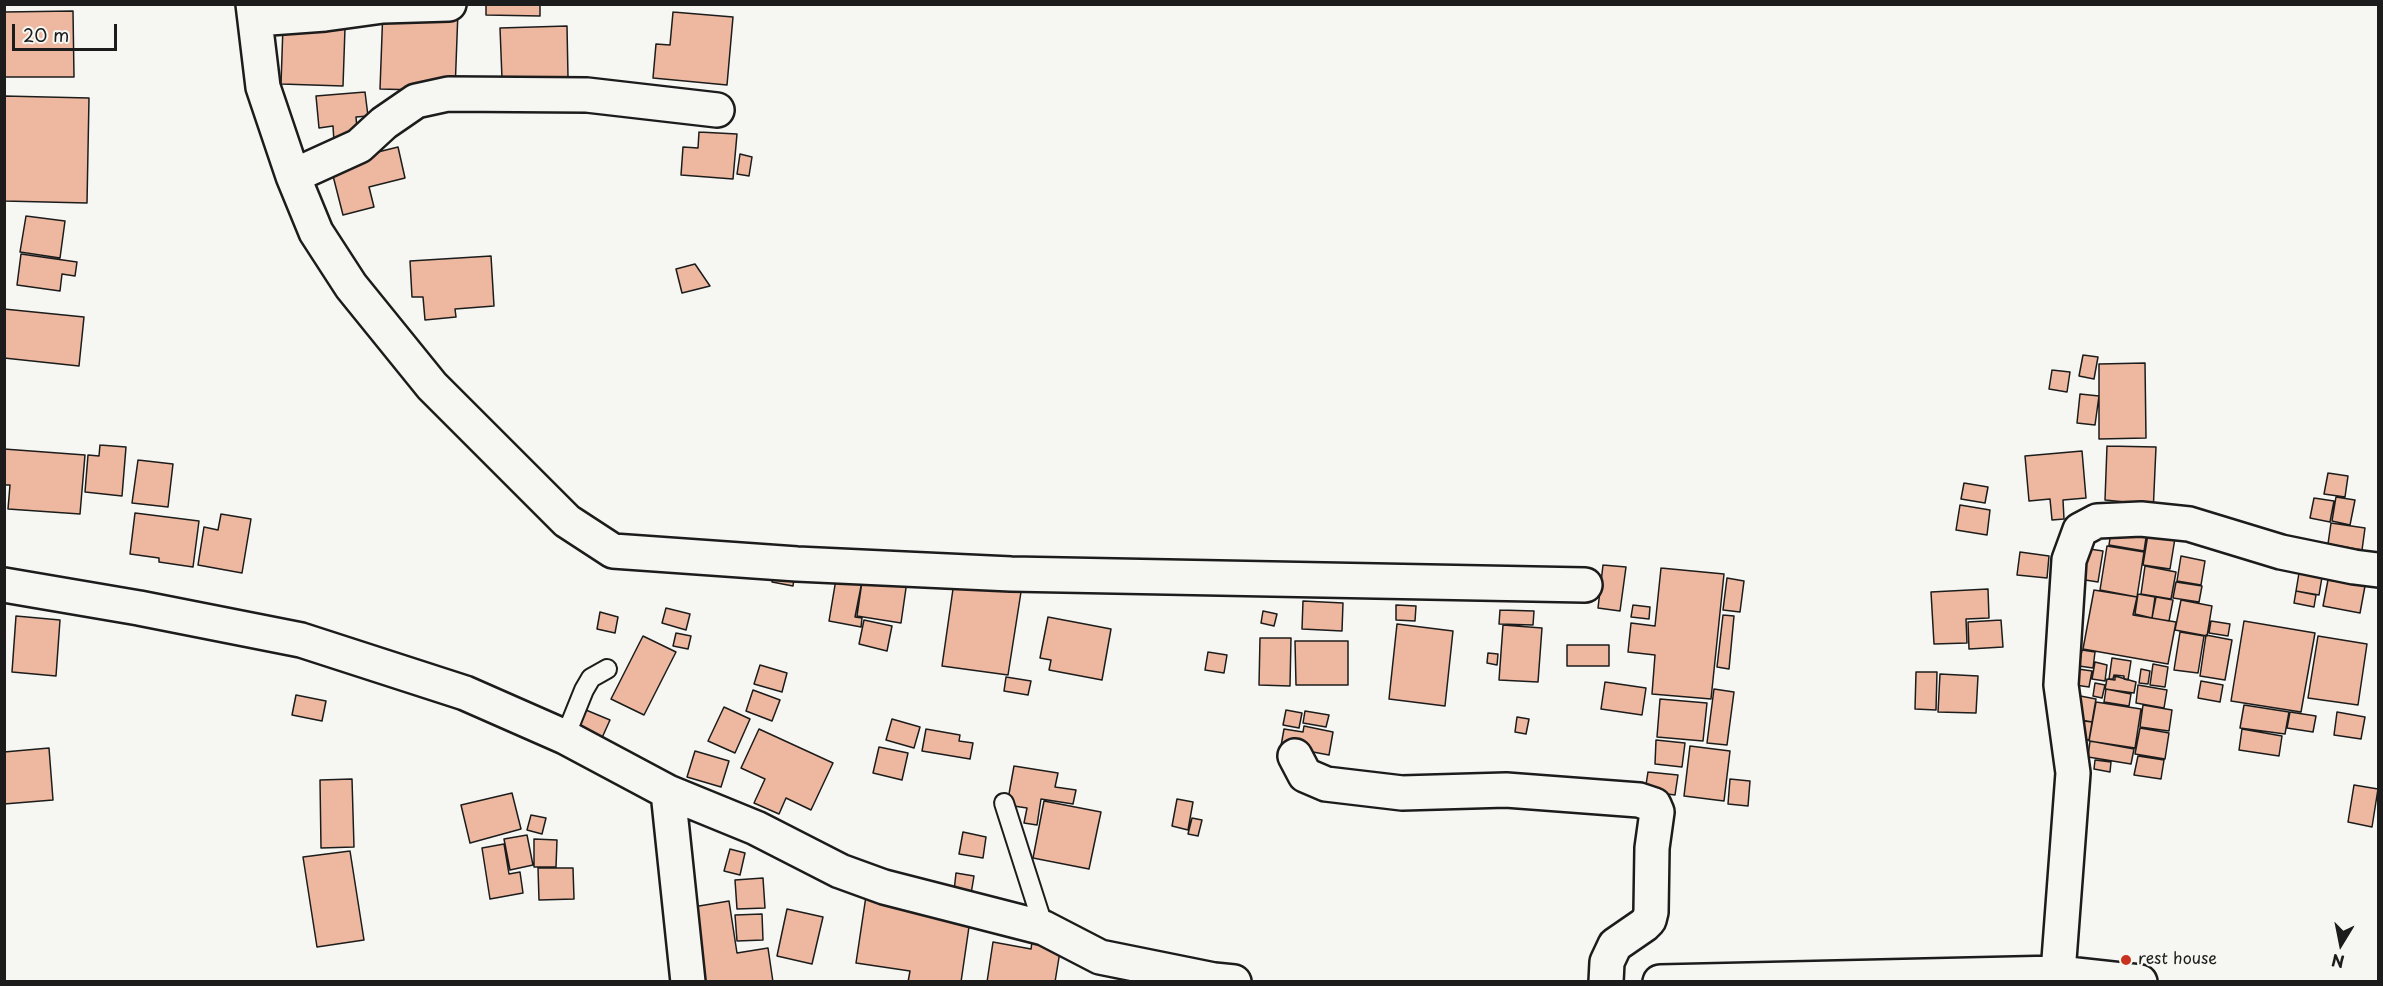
<!DOCTYPE html>
<style>
body{margin:0}
#map{position:relative;width:2383px;height:986px;overflow:hidden;background:#f6f6f2;font-family:"Playpen Sans",sans-serif}
canvas{display:block}
.frame{position:absolute;inset:0;border:6px solid #1c1c1c;pointer-events:none}
.north{position:absolute;left:2311px;top:914px;width:60px;height:60px;-webkit-text-stroke:4px #f6f6f2;paint-order:stroke;rotate:190deg;font-size:16px;font-weight:700;line-height:24px;text-align:center;color:#1c1c1c}
.north::after{content:'';display:block;margin:auto;width:21px;height:27px;background:#1c1c1c;clip-path:polygon(50% 0,100% 100%,50% 72%,0 100%)}
.scale{position:absolute;left:12px;top:24px;width:105px;height:27px;box-sizing:border-box;border:3px solid #1c1c1c;border-top:0;padding-left:8px;font-size:18px;line-height:21px;white-space:nowrap;color:#1c1c1c;-webkit-text-stroke:4px #f6f6f2;paint-order:stroke}
</style>
<div id="map">
<canvas width="2383" height="986"></canvas>
<div class="frame"></div>
<div class="north">N</div>
<div class="scale">20 m</div>
</div>
<script>
const context = document.querySelector('canvas').getContext('2d');
context.lineJoin = 'round';
function fillPath(path, color) {
  context.fillStyle = color;
  context.fill(path, 'evenodd');
}
function shape(rows) {
  const path = new Path2D();
  for (const r of rows) {
    path.moveTo(r[0], r[1]);
    for (let i = 2; i < r.length; i += 2) path.lineTo(r[i], r[i + 1]);
  }
  return path;
}
function trace(path, color, width, dash) {
  context.strokeStyle = color;
  context.lineWidth = width;
  context.lineCap = dash ? 'butt' : 'round';
  context.setLineDash(dash || []);
  context.stroke(path);
}
function label(font, color, halo, rows, align = 'center') {
  context.font = font + ' "Playpen Sans",sans-serif';
  context.lineWidth = 4.5;
  context.setLineDash([]);
  context.textBaseline = 'middle';
  context.strokeStyle = halo;
  context.fillStyle = color;
  for (const [text, x, y, turn = 0] of rows) {
    context.save();
    context.translate(x, y);
    context.rotate((+turn || 0) * Math.PI / 180);
    context.textAlign = isNaN(turn) ? turn : align;
    if (halo) context.strokeText(text, 0, 0);
    context.fillText(text, 0, 0);
    context.restore();
  }
}
const building = shape([
 [486,4,540,4,540,16,486,15,486,4],
 [383,8,458,11,455,91,380,89,383,8],
 [73,11,74,77,4,77,4,12,73,11],
 [673,12,733,17,727,85,653,78,656,44,670,45,673,12],
 [283,26,345,28,343,86,281,84,283,26],
 [567,26,568,77,502,79,500,28,567,26],
 [365,92,368,116,356,117,358,140,334,142,333,126,319,128,316,96,365,92],
 [4,96,89,98,87,203,4,201,4,96],
 [699,132,737,134,733,179,681,175,683,147,698,148,699,132],
 [398,147,405,178,369,187,374,207,343,215,330,164,398,147],
 [740,154,752,157,749,176,737,174,740,154],
 [26,216,65,221,60,258,20,252,26,216],
 [21,254,77,262,75,276,62,274,60,291,17,285,21,254],
 [491,256,494,306,455,309,456,317,425,320,423,297,412,297,410,261,491,256],
 [695,264,710,286,682,293,676,269,695,264],
 [4,309,84,317,79,366,4,358,4,309],
 [2083,355,2098,357,2094,379,2079,376,2083,355],
 [2145,363,2146,438,2099,439,2099,364,2145,363],
 [2052,370,2070,372,2067,392,2049,389,2052,370],
 [2080,394,2099,396,2095,425,2077,423,2080,394],
 [100,445,126,447,122,496,85,492,88,455,99,456,100,445],
 [2107,446,2156,447,2153,514,2125,513,2125,502,2105,500,2107,446],
 [4,449,85,455,80,514,8,509,10,485,4,485,4,449],
 [2082,451,2086,498,2063,500,2064,519,2052,520,2050,499,2029,501,2025,456,2082,451],
 [138,460,173,464,168,507,132,503,138,460],
 [2328,473,2348,476,2345,497,2324,494,2328,473],
 [1964,483,1988,487,1985,503,1961,499,1964,483],
 [2336,497,2355,500,2350,525,2332,521,2336,497],
 [2314,498,2334,501,2330,522,2310,518,2314,498],
 [1960,505,1990,510,1987,535,1956,530,1960,505],
 [135,513,199,521,193,567,159,562,159,558,130,554,135,513],
 [221,514,251,519,242,573,198,565,204,527,218,530,221,514],
 [2331,523,2365,528,2362,550,2328,544,2331,523],
 [2112,525,2147,531,2144,551,2109,545,2112,525],
 [2149,528,2176,532,2170,569,2143,565,2149,528],
 [2107,546,2144,552,2137,597,2100,590,2107,546],
 [2083,548,2103,551,2098,582,2079,579,2083,548],
 [2020,552,2049,556,2047,578,2017,575,2020,552],
 [2181,556,2205,561,2201,585,2177,581,2181,556],
 [1603,565,1626,567,1620,611,1598,608,1603,565],
 [2145,566,2176,572,2171,599,2141,594,2145,566],
 [775,567,795,571,793,586,772,582,775,567],
 [838,567,864,571,855,617,862,618,861,627,829,621,838,567],
 [2300,567,2323,571,2319,595,2296,591,2300,567],
 [1661,568,1724,574,1711,699,1652,694,1655,655,1628,652,1631,623,1655,626,1661,568],
 [863,575,907,581,901,623,857,616,863,575],
 [1727,578,1744,581,1740,612,1723,610,1727,578],
 [2328,580,2365,586,2360,613,2323,606,2328,580],
 [954,582,1021,592,1008,675,942,666,954,582],
 [2176,582,2202,586,2199,602,2173,598,2176,582],
 [1988,589,1989,618,1966,619,1967,643,1934,644,1931,592,1988,589],
 [2094,590,2137,597,2133,615,2176,622,2168,664,2083,649,2094,590],
 [2296,591,2316,595,2314,607,2294,603,2296,591],
 [2138,594,2155,597,2152,618,2135,614,2138,594],
 [2156,597,2173,600,2169,621,2152,618,2156,597],
 [2181,600,2212,606,2207,636,2175,630,2181,600],
 [1303,601,1343,603,1342,631,1302,629,1303,601],
 [1396,605,1416,606,1415,621,1396,620,1396,605],
 [1633,605,1650,607,1649,619,1631,617,1633,605],
 [666,608,690,614,686,630,662,623,666,608],
 [1500,610,1534,611,1533,625,1499,624,1500,610],
 [1263,611,1277,614,1274,626,1261,623,1263,611],
 [600,612,618,617,615,633,597,629,600,612],
 [1723,615,1734,616,1729,669,1717,667,1723,615],
 [16,616,60,620,56,676,12,672,16,616],
 [1048,617,1111,629,1102,680,1049,670,1051,660,1040,658,1048,617],
 [864,620,892,626,887,651,859,644,864,620],
 [2001,620,2003,647,1969,649,1968,622,2001,620],
 [2211,621,2230,624,2228,636,2209,633,2211,621],
 [2244,621,2315,633,2301,712,2231,701,2244,621],
 [1397,624,1453,631,1445,706,1389,699,1397,624],
 [1503,625,1542,628,1538,682,1499,680,1503,625],
 [2180,632,2204,636,2198,673,2174,670,2180,632],
 [676,633,691,636,688,649,673,646,676,633],
 [2206,635,2232,640,2225,680,2200,676,2206,635],
 [643,636,676,652,644,715,611,699,643,636],
 [2318,636,2367,644,2358,705,2308,698,2318,636],
 [1260,638,1291,638,1290,686,1259,685,1260,638],
 [1295,641,1348,641,1348,685,1296,685,1295,641],
 [1567,645,1609,645,1609,666,1567,666,1567,645],
 [2082,650,2095,652,2093,668,2079,666,2082,650],
 [1208,652,1227,655,1224,673,1205,670,1208,652],
 [1488,653,1498,654,1497,665,1487,663,1488,653],
 [2112,658,2131,661,2128,680,2124,679,2124,676,2114,675,2113,679,2109,679,2112,658],
 [2095,662,2107,665,2105,681,2092,679,2095,662],
 [2153,664,2168,667,2165,687,2150,685,2153,664],
 [760,665,787,673,782,692,754,684,760,665],
 [2078,669,2092,671,2089,687,2075,685,2078,669],
 [2141,669,2150,671,2148,684,2139,683,2141,669],
 [1916,672,1937,672,1936,710,1915,709,1916,672],
 [1940,674,1978,676,1976,713,1938,712,1940,674],
 [2115,676,2136,682,2134,693,2105,689,2107,679,2115,680,2115,676],
 [1006,677,1031,681,1028,695,1004,691,1006,677],
 [2201,681,2223,685,2220,702,2198,698,2201,681],
 [1605,682,1646,688,1642,715,1601,709,1605,682],
 [2095,683,2105,685,2102,698,2093,696,2095,683],
 [2138,685,2167,690,2164,708,2136,703,2138,685],
 [1714,689,1734,692,1727,745,1707,743,1714,689],
 [2106,689,2131,694,2129,706,2104,702,2106,689],
 [753,690,780,700,772,721,746,711,753,690],
 [296,695,326,701,322,721,292,715,296,695],
 [2075,695,2096,699,2092,722,2071,718,2075,695],
 [1660,699,1707,703,1703,741,1657,737,1660,699],
 [2096,702,2141,709,2135,748,2089,741,2096,702],
 [2143,705,2172,710,2169,731,2140,727,2143,705],
 [2244,705,2289,712,2285,734,2240,728,2244,705],
 [724,707,750,719,735,753,708,741,724,707],
 [586,710,610,720,601,740,578,730,586,710],
 [1286,710,1302,713,1299,728,1283,725,1286,710],
 [1305,711,1329,715,1326,727,1303,723,1305,711],
 [2290,712,2316,716,2313,732,2287,728,2290,712],
 [2337,712,2365,717,2361,739,2334,735,2337,712],
 [1517,717,1529,719,1526,734,1515,732,1517,717],
 [892,719,920,727,914,748,886,740,892,719],
 [2076,720,2092,722,2089,740,2073,737,2076,720],
 [1304,726,1333,732,1329,755,1281,746,1284,729,1303,732,1304,726],
 [2140,728,2169,733,2165,759,2135,754,2140,728],
 [759,729,833,763,811,810,786,798,779,814,754,803,765,779,741,768,759,729],
 [926,729,960,735,959,741,973,743,970,759,922,751,926,729],
 [2242,729,2282,736,2279,756,2239,750,2242,729],
 [1656,740,1685,743,1682,767,1655,764,1656,740],
 [2090,741,2134,749,2131,764,2088,757,2090,741],
 [1690,746,1730,751,1724,801,1684,796,1690,746],
 [879,747,908,753,902,780,873,773,879,747],
 [49,748,53,800,4,804,4,752,49,748],
 [695,751,729,761,721,787,687,777,695,751],
 [2138,756,2164,760,2161,779,2134,775,2138,756],
 [2095,760,2111,762,2110,772,2094,769,2095,760],
 [1014,766,1058,773,1055,787,1076,790,1073,804,1041,799,1037,825,1024,823,1027,808,1007,805,1014,766],
 [1648,772,1678,775,1675,795,1645,791,1648,772],
 [352,779,354,847,321,848,320,780,352,779],
 [1730,779,1750,781,1748,806,1728,804,1730,779],
 [2354,785,2378,789,2372,827,2348,822,2354,785],
 [512,793,521,829,470,843,461,805,512,793],
 [1177,799,1193,802,1188,830,1172,826,1177,799],
 [1044,801,1101,812,1089,869,1033,858,1044,801],
 [531,815,546,818,542,834,527,830,531,815],
 [1192,818,1202,820,1198,836,1188,834,1192,818],
 [963,832,986,837,983,858,959,854,963,832],
 [527,835,533,865,510,870,504,839,527,835],
 [534,839,557,840,556,867,534,867,534,839],
 [504,844,509,874,520,872,523,893,490,899,482,848,504,844],
 [730,849,745,853,740,875,724,871,730,849],
 [350,851,364,940,317,947,303,857,350,851],
 [538,868,573,868,574,899,539,900,538,868],
 [956,873,974,876,971,894,954,891,956,873],
 [763,878,765,908,737,909,735,880,763,878],
 [866,896,971,913,961,982,908,982,910,971,856,963,866,896],
 [729,901,737,953,768,948,773,982,705,982,693,907,729,901],
 [787,909,823,917,812,964,777,956,787,909],
 [762,914,763,940,737,941,735,915,762,914],
 [1033,935,1062,939,1055,982,987,982,993,942,1031,949,1033,935]
]);
const service = shape([
 [565,737,584,690,591,678,607,669],
 [1004,803,1044,928]
]);
const minor = shape([
 [253,4,263,87,293,176,316,232,351,286,432,386,567,521,613,551,797,564,1011,574,1585,585],
 [256,19,325,14,383,6,449,4],
 [293,176,359,146,384,123,416,101,448,94,587,95,717,110],
 [4,585,139,608,301,640,465,693,565,737,668,792,756,828,840,871,884,887,1044,928,1100,957,1214,980,1234,982],
 [1295,756,1305,775,1326,784,1402,793,1506,790,1639,800,1654,805,1657,812,1652,848,1651,912,1649,920,1644,925,1615,945,1607,962,1606,982],
 [668,792,688,982],
 [2058,973,2073,773,2061,685,2069,560,2080,530,2097,521,2141,519,2189,524,2281,552,2354,567,2378,570],
 [1660,982,2058,973,2140,982]
]);
const markers = [
 [2126,960,6,"#c8321e"]
];
const poiNames = [
 ["rest house",2138,960]
];
fillPath(building, '#edb89f');
trace(building, '#1c1c1c', 1.5);
trace(service, '#1c1c1c', 22);
trace(minor, '#1c1c1c', 38);
trace(service, '#f6f6f2', 18);
trace(minor, '#f6f6f2', 33);
for (const [x, y, r, color] of markers) {
  const dot = new Path2D();
  dot.arc(x, y, r, 0, 2 * Math.PI);
  context.fillStyle = color;
  context.fill(dot);
  trace(dot, '#f6f6f2', 2);
}
label('16px', '#1c1c1c', '#f6f6f2', poiNames, 'left');
</script>
